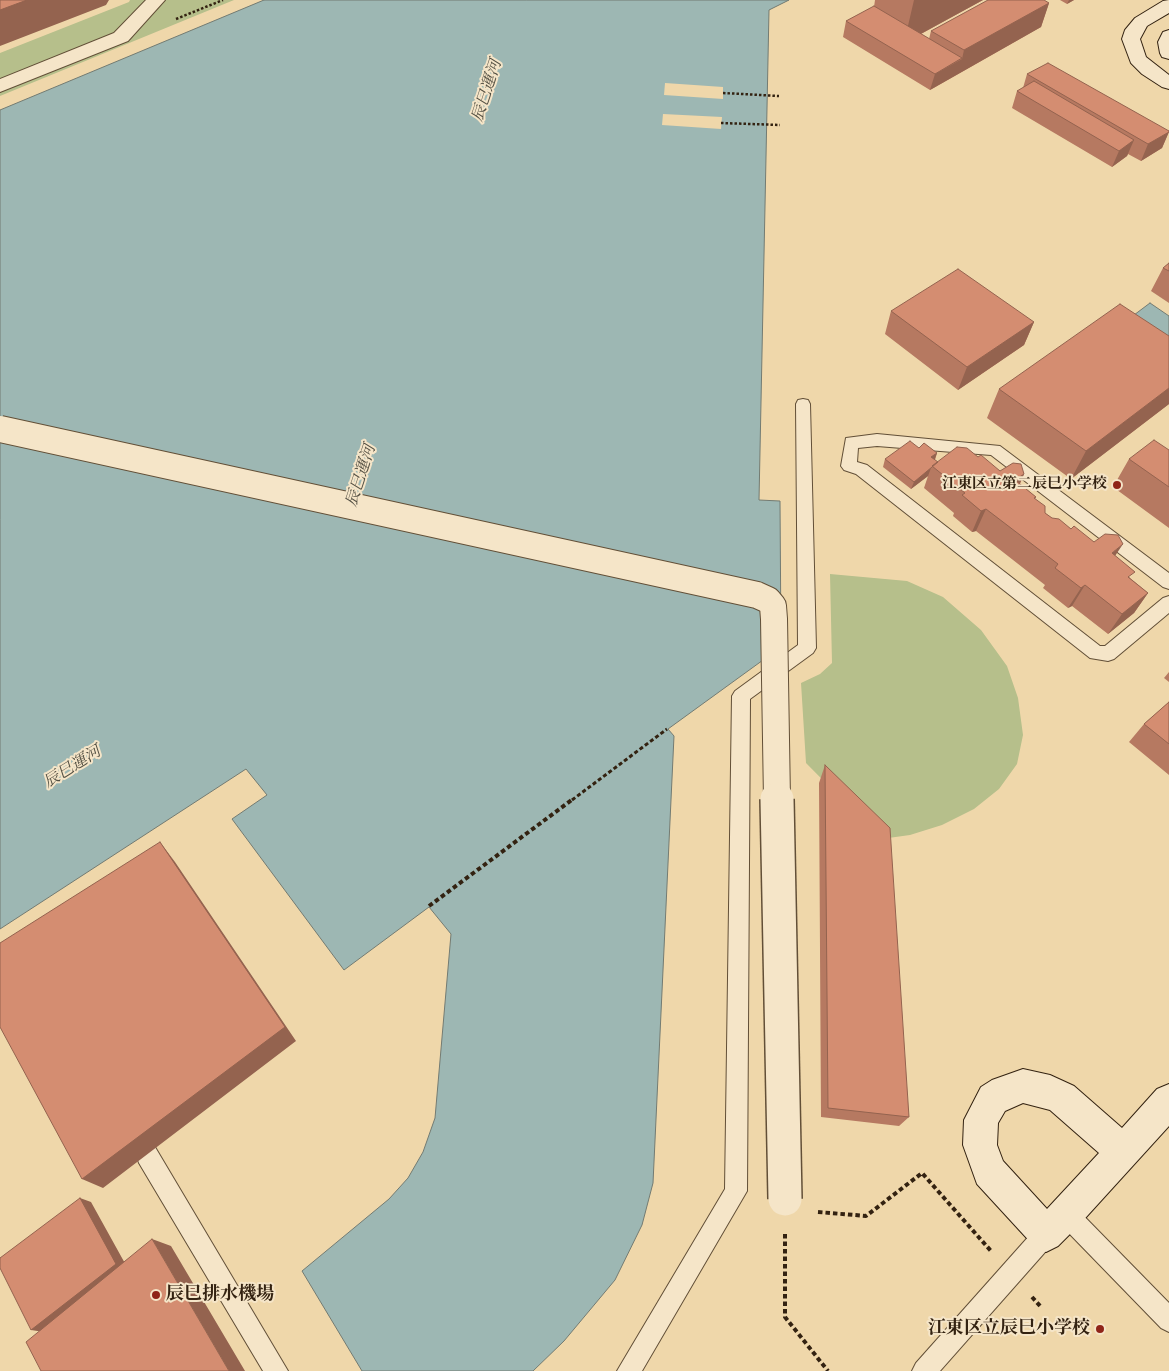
<!DOCTYPE html>
<meta charset="utf-8">
<style>
body{margin:0}
canvas{display:block;background:#efd7aa}
</style>
<canvas width="1169" height="1371"></canvas>
<script>
const context = document.querySelector('canvas').getContext('2d');
context.lineJoin = 'round';
function fillPath(path, color) {
  context.fillStyle = color;
  context.fill(path, 'evenodd');
}
function shape(rows) {
  const path = new Path2D();
  for (const r of rows) {
    path.moveTo(r[0], r[1]);
    for (let i = 2; i < r.length; i += 2) path.lineTo(r[i], r[i + 1]);
  }
  return path;
}
function trace(path, color, width, dash) {
  context.strokeStyle = color;
  context.lineWidth = width;
  context.lineCap = dash ? 'butt' : 'round';
  context.setLineDash(dash || []);
  context.stroke(path);
}
function label(font, color, halo, rows, align = 'center') {
  context.font = font + ' "IM FELL English","Noto Serif JP",serif';
  context.lineWidth = 4;
  context.setLineDash([]);
  context.textBaseline = 'middle';
  context.strokeStyle = halo;
  context.fillStyle = color;
  for (const [text, x, y, turn = 0] of rows) {
    context.save();
    context.translate(x, y);
    context.rotate((+turn || 0) * Math.PI / 180);
    context.textAlign = isNaN(turn) ? turn : align;
    if (halo) context.strokeText(text, 0, 0);
    context.fillText(text, 0, 0);
    context.restore();
  }
}
const green = shape([
 [130,0,234,0,0,96,0,53,129,2],
 [830,574,907,581,943,597,981,630,1007,666,1018,698,1023,735,1017,764,999,789,974,809,942,825,910,835,881,839,806,763,801,683,820,674,832,663]
]);
const water = shape([
 [264,0,789,0,769,10,759,500,780,501,781,647,668,729,674,736,653,1183,642,1225,615,1280,564,1341,533,1371,362,1371,302,1271,389,1199,408,1178,423,1152,435,1118,451,934,429,907,344,970,232,819,267,795,246,769,0,929,0,110,264,0],
 [1150,303,1169,316,1169,344,1130,318,1150,303]
]);
const pier = shape([
 [665,83,723,87,723,99,664,95],
 [663,114,722,117,721,129,662,125]
]);
const pathFar2 = shape([
 [176,19,223,0]
]);
const pathFar1 = shape([
 [572,800,667,729]
]);
const path = shape([
 [429,906,573,799],
 [818,1212,866,1216,922,1173,991,1251],
 [785,1234,785,1317,828,1371],
 [1032,1297,1041,1307]
]);
const lane = shape([
 [803,399,808,400,810,404,816,648,813,653,750,699,747,1191,642,1371,617,1371,725,1189,732,696,735,691,798,645,796,404,798,400,803,399],
 [877,434,1000,446,1169,573,1169,589,1163,587,991,455,877,446,858,448,857,462,867,465,1100,646,1105,646,1163,598,1169,596,1169,613,1114,659,1108,661,1090,658,856,474,844,470,841,466,846,438,877,434],
 [147,1144,155,1147,288,1371,263,1371,139,1163,136,1155,139,1147,147,1144],
 [1066,1203,1074,1206,1169,1303,1169,1332,1161,1328,1058,1222,1055,1214,1058,1206,1066,1203],
 [1046,1223,1054,1226,1057,1234,1054,1242,940,1371,912,1371,916,1363,1038,1226,1046,1223]
]);
const street = shape([
 [146,0,165,0,128,41,0,92,0,79,114,33,146,0]
]);
const secondary = shape([
 [1169,0,1169,13,1147,26,1140,39,1146,57,1169,75,1169,89,1162,87,1142,74,1131,63,1122,39,1125,30,1135,18,1163,1,1169,0],
 [1169,30,1169,59,1162,57,1160,53,1158,42,1163,32,1169,30],
 [1023,1069,1050,1075,1074,1086,1122,1128,1157,1089,1169,1084,1169,1126,1078,1226,1058,1246,1046,1252,1034,1246,977,1184,963,1145,964,1120,981,1087,992,1080,1023,1069],
 [1023,1103,1050,1110,1099,1153,1047,1209,1003,1161,997,1145,998,1123,1005,1111,1023,1103]
]);
const pathBridge = shape([
 [723,93,779,96],
 [721,123,780,125]
]);
const streetBridgeFar1 = shape([
 [0,429,757,595,768,600,773,606,774,619,777,800]
]);
const streetBridge = shape([
 [777,799,785,1199]
]);
const wall = shape([
 [875,0,983,0,921,34,929,39,931,31,1049,3,1041,27,930,90,843,37,846,21,874,7],
 [1060,0,1074,0,1067,4],
 [1027,74,1169,131,1162,148,1141,161,1128,154,1127,156,1112,167,1012,108,1017,91,1023,88],
 [1169,263,1169,303,1151,291,1163,268],
 [891,311,1034,322,1024,345,958,390,885,334],
 [1169,336,1169,404,1071,479,987,418,999,389],
 [1169,450,1169,528,1113,487,1129,459],
 [937,453,935,460,938,462,978,457,1000,471,1024,474,1020,484,1036,497,1035,499,1045,513,1052,518,1094,542,1115,556,1130,578,1148,593,1134,613,1108,634,1072,606,1068,608,1043,588,1045,585,976,531,972,532,953,516,954,513,924,488,928,476,911,489,883,467,885,459],
 [1169,672,1169,682,1164,678],
 [1169,702,1169,775,1129,742,1144,724],
 [825,765,909,1117,899,1126,821,1117,819,783]
]);
const shadedWall = shape([
 [0,0,109,0,106,5,0,46],
 [914,0,983,0,904,43],
 [1069,0,1074,0,1067,4],
 [1049,3,1041,27,930,90,935,74,962,59,964,50],
 [1169,132,1162,148,1141,161,1148,144],
 [1134,140,1127,156,1112,167,1119,151],
 [1034,322,1024,345,958,390,967,367],
 [1169,388,1169,404,1071,479,1086,451],
 [937,453,934,461,931,457],
 [931,468,928,476,911,489,914,482],
 [1024,474,1014,496,1015,480],
 [986,509,976,531,972,532,981,511],
 [1123,544,1109,565,1112,553],
 [1085,585,1072,606,1068,608,1081,588],
 [1148,593,1134,613,1108,634,1122,614],
 [160,842,175,862,296,1041,103,1188,82,1179],
 [80,1198,91,1202,127,1267,44,1332,31,1330],
 [152,1239,171,1246,245,1371,229,1371]
]);
const building = shape([
 [0,0,27,0,0,10,0,0],
 [988,0,1044,0,1049,3,964,50,931,31,988,0],
 [874,6,962,58,935,74,846,21,874,6],
 [1048,63,1169,131,1169,132,1148,144,1027,74,1048,63],
 [1034,81,1134,140,1119,151,1017,91,1034,81],
 [1169,263,1169,271,1163,268,1169,263],
 [958,269,1034,322,967,367,891,311,958,269],
 [1120,304,1169,336,1169,388,1086,451,999,389,1120,304],
 [1154,440,1169,450,1169,487,1129,459,1154,440],
 [910,441,919,448,924,443,937,453,931,457,938,462,914,482,885,459,910,441],
 [957,447,967,448,978,457,981,455,1000,471,1013,463,1021,464,1024,474,1015,480,1036,497,1034,498,1045,506,1045,513,1052,518,1059,519,1071,529,1074,526,1094,542,1105,534,1118,535,1123,544,1112,553,1135,572,1128,577,1148,593,1122,614,1085,585,1081,588,1055,568,1058,564,986,509,981,511,962,495,965,493,932,466,957,447],
 [1169,702,1169,744,1144,724,1169,702],
 [825,765,890,828,909,1117,828,1108,825,765],
 [160,842,285,1027,82,1179,0,1027,0,943,160,842],
 [80,1198,116,1264,31,1330,0,1268,0,1258,80,1198],
 [152,1239,229,1371,41,1371,26,1342,152,1239]
]);
const markers = [
 [1117,485,5,"#8f2418"],
 [156,1295,5,"#8f2418"],
 [1100,1329,5,"#8f2418"]
];
const poiNames = [
 ["江東区立第二辰巳小学校",1107,485]
];
const waterNames = [
 ["辰巳運河",488,91,-72],
 ["辰巳運河",362,476,-72],
 ["辰巳運河",73,768,-32]
];
const nearPoinames = [
 ["辰巳排水機場",166,1295],
 ["江東区立辰巳小学校",1090,1329,"right"]
];
fillPath(green, '#b6bf8b');
fillPath(water, '#9db7b3');
trace(water, '#737b72', 1);
fillPath(pier, '#efd7aa');
trace(lane, '#624f37', 2);
trace(street, '#624f37', 2);
trace(secondary, '#321', 2);
trace(pathFar2, '#321', 2.5, [2.5, 2]);
trace(pathFar1, '#321', 3, [4, 2.5]);
trace(path, '#321', 4, [4.5, 3]);
fillPath(lane, '#f5e5c8');
fillPath(street, '#f5e5c8');
fillPath(secondary, '#f5e5c8');
trace(streetBridgeFar1, '#624f37', 28, []);
trace(streetBridge, '#624f37', 36, []);
trace(pathBridge, '#321', 2.5, [2.5, 2]);
trace(streetBridgeFar1, '#f5e5c8', 26);
trace(streetBridge, '#f5e5c8', 33);
fillPath(wall, '#b67961');
fillPath(shadedWall, '#94634f');
fillPath(building, '#d48d71');
trace(building, '#94634f', 1);
for (const [x, y, r, color] of markers) {
  const dot = new Path2D();
  dot.arc(x, y, r, 0, 2 * Math.PI);
  context.fillStyle = color;
  context.fill(dot);
  trace(dot, '#f5e5c8', 2);
}
label('bold 15px', '#321', '#f5e5c8', poiNames, 'right');
label('italic 16px', '#534f42', '#f5e5c8', waterNames);
label('bold 18px', '#321', '#f5e5c8', nearPoinames, 'left');
</script>
